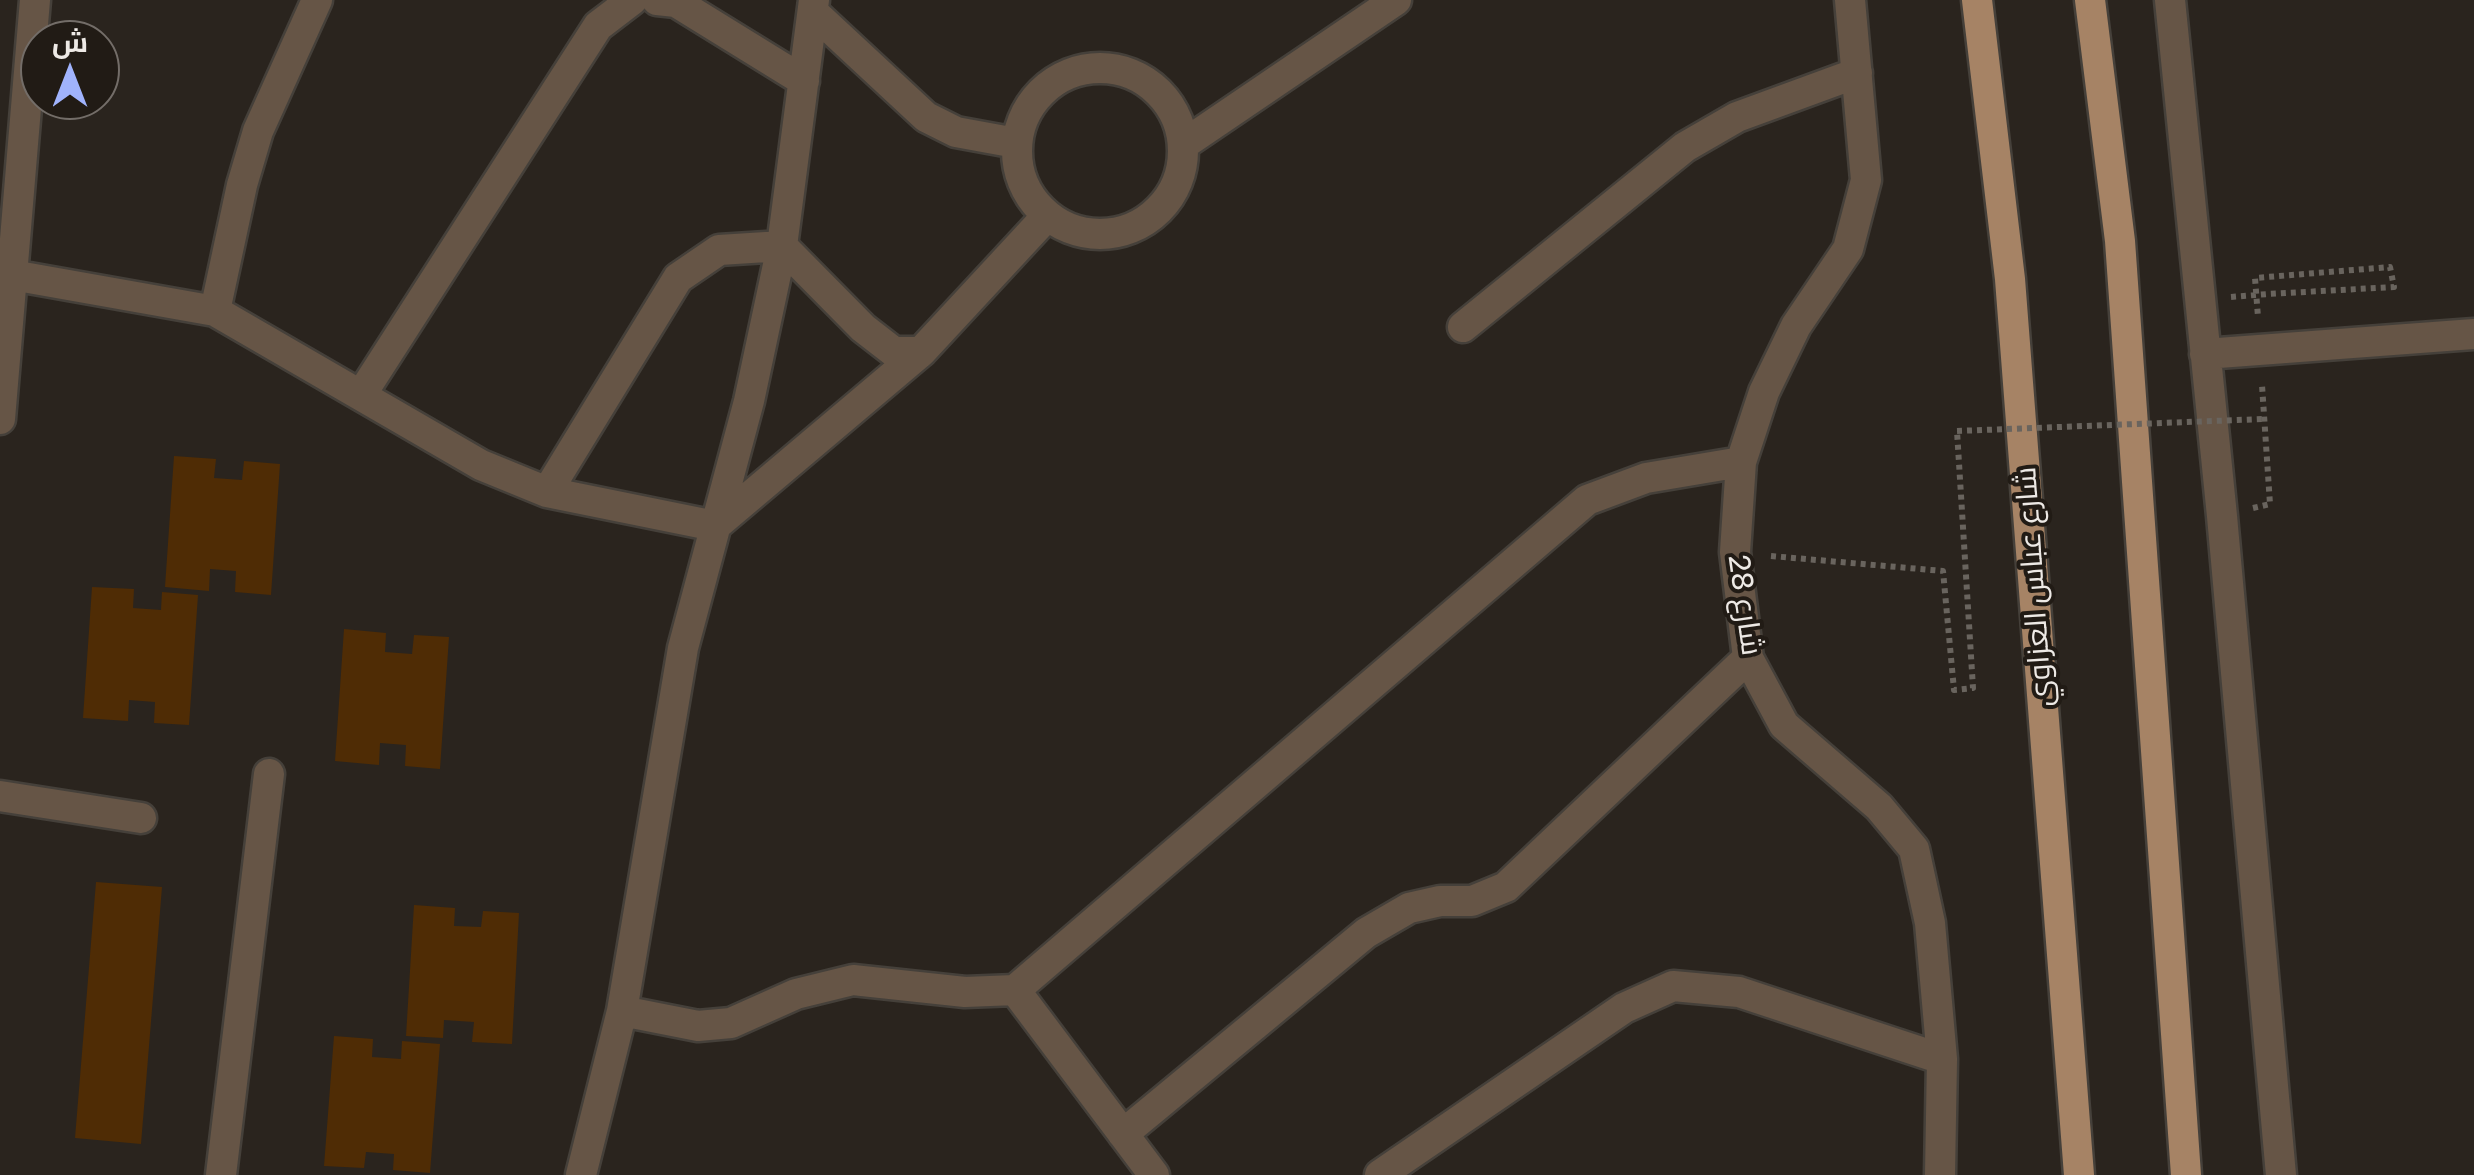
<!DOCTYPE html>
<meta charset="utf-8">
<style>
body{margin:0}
#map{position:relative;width:2474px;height:1175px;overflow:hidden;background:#2a241e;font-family:"Golos Text",Cairo,sans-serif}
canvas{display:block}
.north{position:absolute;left:20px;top:20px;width:100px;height:100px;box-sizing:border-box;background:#211b15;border:2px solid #736d68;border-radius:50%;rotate:0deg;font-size:28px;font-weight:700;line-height:40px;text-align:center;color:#ede9e5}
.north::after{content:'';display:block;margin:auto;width:35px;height:45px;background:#a0b3fd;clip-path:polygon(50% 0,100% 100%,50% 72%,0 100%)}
</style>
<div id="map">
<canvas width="2474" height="1175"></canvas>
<div class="north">ش</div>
</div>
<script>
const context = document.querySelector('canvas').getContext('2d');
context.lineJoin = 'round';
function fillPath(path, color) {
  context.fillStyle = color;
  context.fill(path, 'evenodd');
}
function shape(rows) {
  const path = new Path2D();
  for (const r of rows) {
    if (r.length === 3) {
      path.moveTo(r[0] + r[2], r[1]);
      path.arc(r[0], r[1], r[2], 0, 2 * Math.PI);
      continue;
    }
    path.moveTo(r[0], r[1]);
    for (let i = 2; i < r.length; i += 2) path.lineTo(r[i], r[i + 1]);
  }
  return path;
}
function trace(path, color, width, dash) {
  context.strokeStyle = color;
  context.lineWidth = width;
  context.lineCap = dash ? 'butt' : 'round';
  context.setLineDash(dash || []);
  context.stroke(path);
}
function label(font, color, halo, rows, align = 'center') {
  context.font = font + ' "Golos Text",Cairo,sans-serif';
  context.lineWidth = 8;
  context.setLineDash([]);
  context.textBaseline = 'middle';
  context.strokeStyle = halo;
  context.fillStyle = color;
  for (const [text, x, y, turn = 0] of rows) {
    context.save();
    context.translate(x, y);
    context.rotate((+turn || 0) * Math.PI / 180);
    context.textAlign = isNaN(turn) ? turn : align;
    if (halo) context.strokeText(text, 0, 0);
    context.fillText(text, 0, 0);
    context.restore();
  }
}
const building = shape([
 [174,456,216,459,214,478,242,480,244,461,280,464,271,595,235,592,236,571,210,569,209,591,165,587],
 [92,587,134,589,133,608,161,610,162,592,198,595,189,725,154,723,155,702,129,700,128,721,83,718],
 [344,629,386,633,385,652,412,654,414,635,449,637,440,769,405,766,406,745,380,743,379,765,335,761],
 [96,882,162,887,141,1144,75,1138],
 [414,905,455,908,454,926,481,927,483,911,519,913,512,1044,472,1042,474,1022,444,1020,443,1038,406,1036],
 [334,1036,373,1039,372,1057,401,1059,402,1041,440,1044,430,1173,393,1170,394,1154,366,1152,364,1168,324,1166]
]);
const path = shape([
 [2231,297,2268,294,2394,287,2390,267,2255,278,2258,317],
 [2253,508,2270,504,2262,385],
 [1771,556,1943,571,1954,690,1973,688,1957,431]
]);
const minor = shape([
 [657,0,676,2,804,81],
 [1850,0,1866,180,1848,249,1796,326,1764,392,1741,462,1735,552,1748,658,1784,725,1879,807,1914,849,1930,923,1942,1059,1940,1175],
 [2170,0,2222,516,2281,1175],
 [813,12,926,117,956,132,1016,143],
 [1100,151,83],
 [1184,144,1396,0],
 [12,275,215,311,481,465,547,492,715,526,921,352],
 [215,311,242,185,258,131,317,0],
 [1463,327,1685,147,1737,117,1857,73],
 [2205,354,2474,334],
 [361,395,598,26,632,0],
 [0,419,35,0],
 [547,492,678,278,719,250,782,246,863,328,894,352,921,352,1047,216],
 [0,796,141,818],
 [1015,990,1154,1175],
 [622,1011,698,1026,731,1023,796,994,853,980,965,992,1015,990,1587,500,1646,478,1741,462],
 [1123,1134,1366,933,1409,908,1440,901,1472,901,1506,887,1748,658],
 [221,1175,269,774],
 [581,1175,622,1011,683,648,749,401,782,246,814,0],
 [1380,1175,1624,1008,1673,986,1739,992,1942,1059]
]);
const primary = shape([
 [1977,0,2010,279,2079,1175],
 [2090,0,2120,241,2186,1175]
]);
const pathBridge = shape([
 [1957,431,2264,419]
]);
const streetNames = [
 ["شارع عباس العزاوي",2034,587,-94],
 ["شارع 28",1745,605,82]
];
fillPath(building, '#4f2c05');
trace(minor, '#45403a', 35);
trace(primary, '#45403a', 35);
trace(path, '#69645e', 6, [5, 5]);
trace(minor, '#665546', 30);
trace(primary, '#a68365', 30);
trace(pathBridge, '#69645e', 6, [5, 5]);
label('30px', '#ede9e5', '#211b15', streetNames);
</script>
